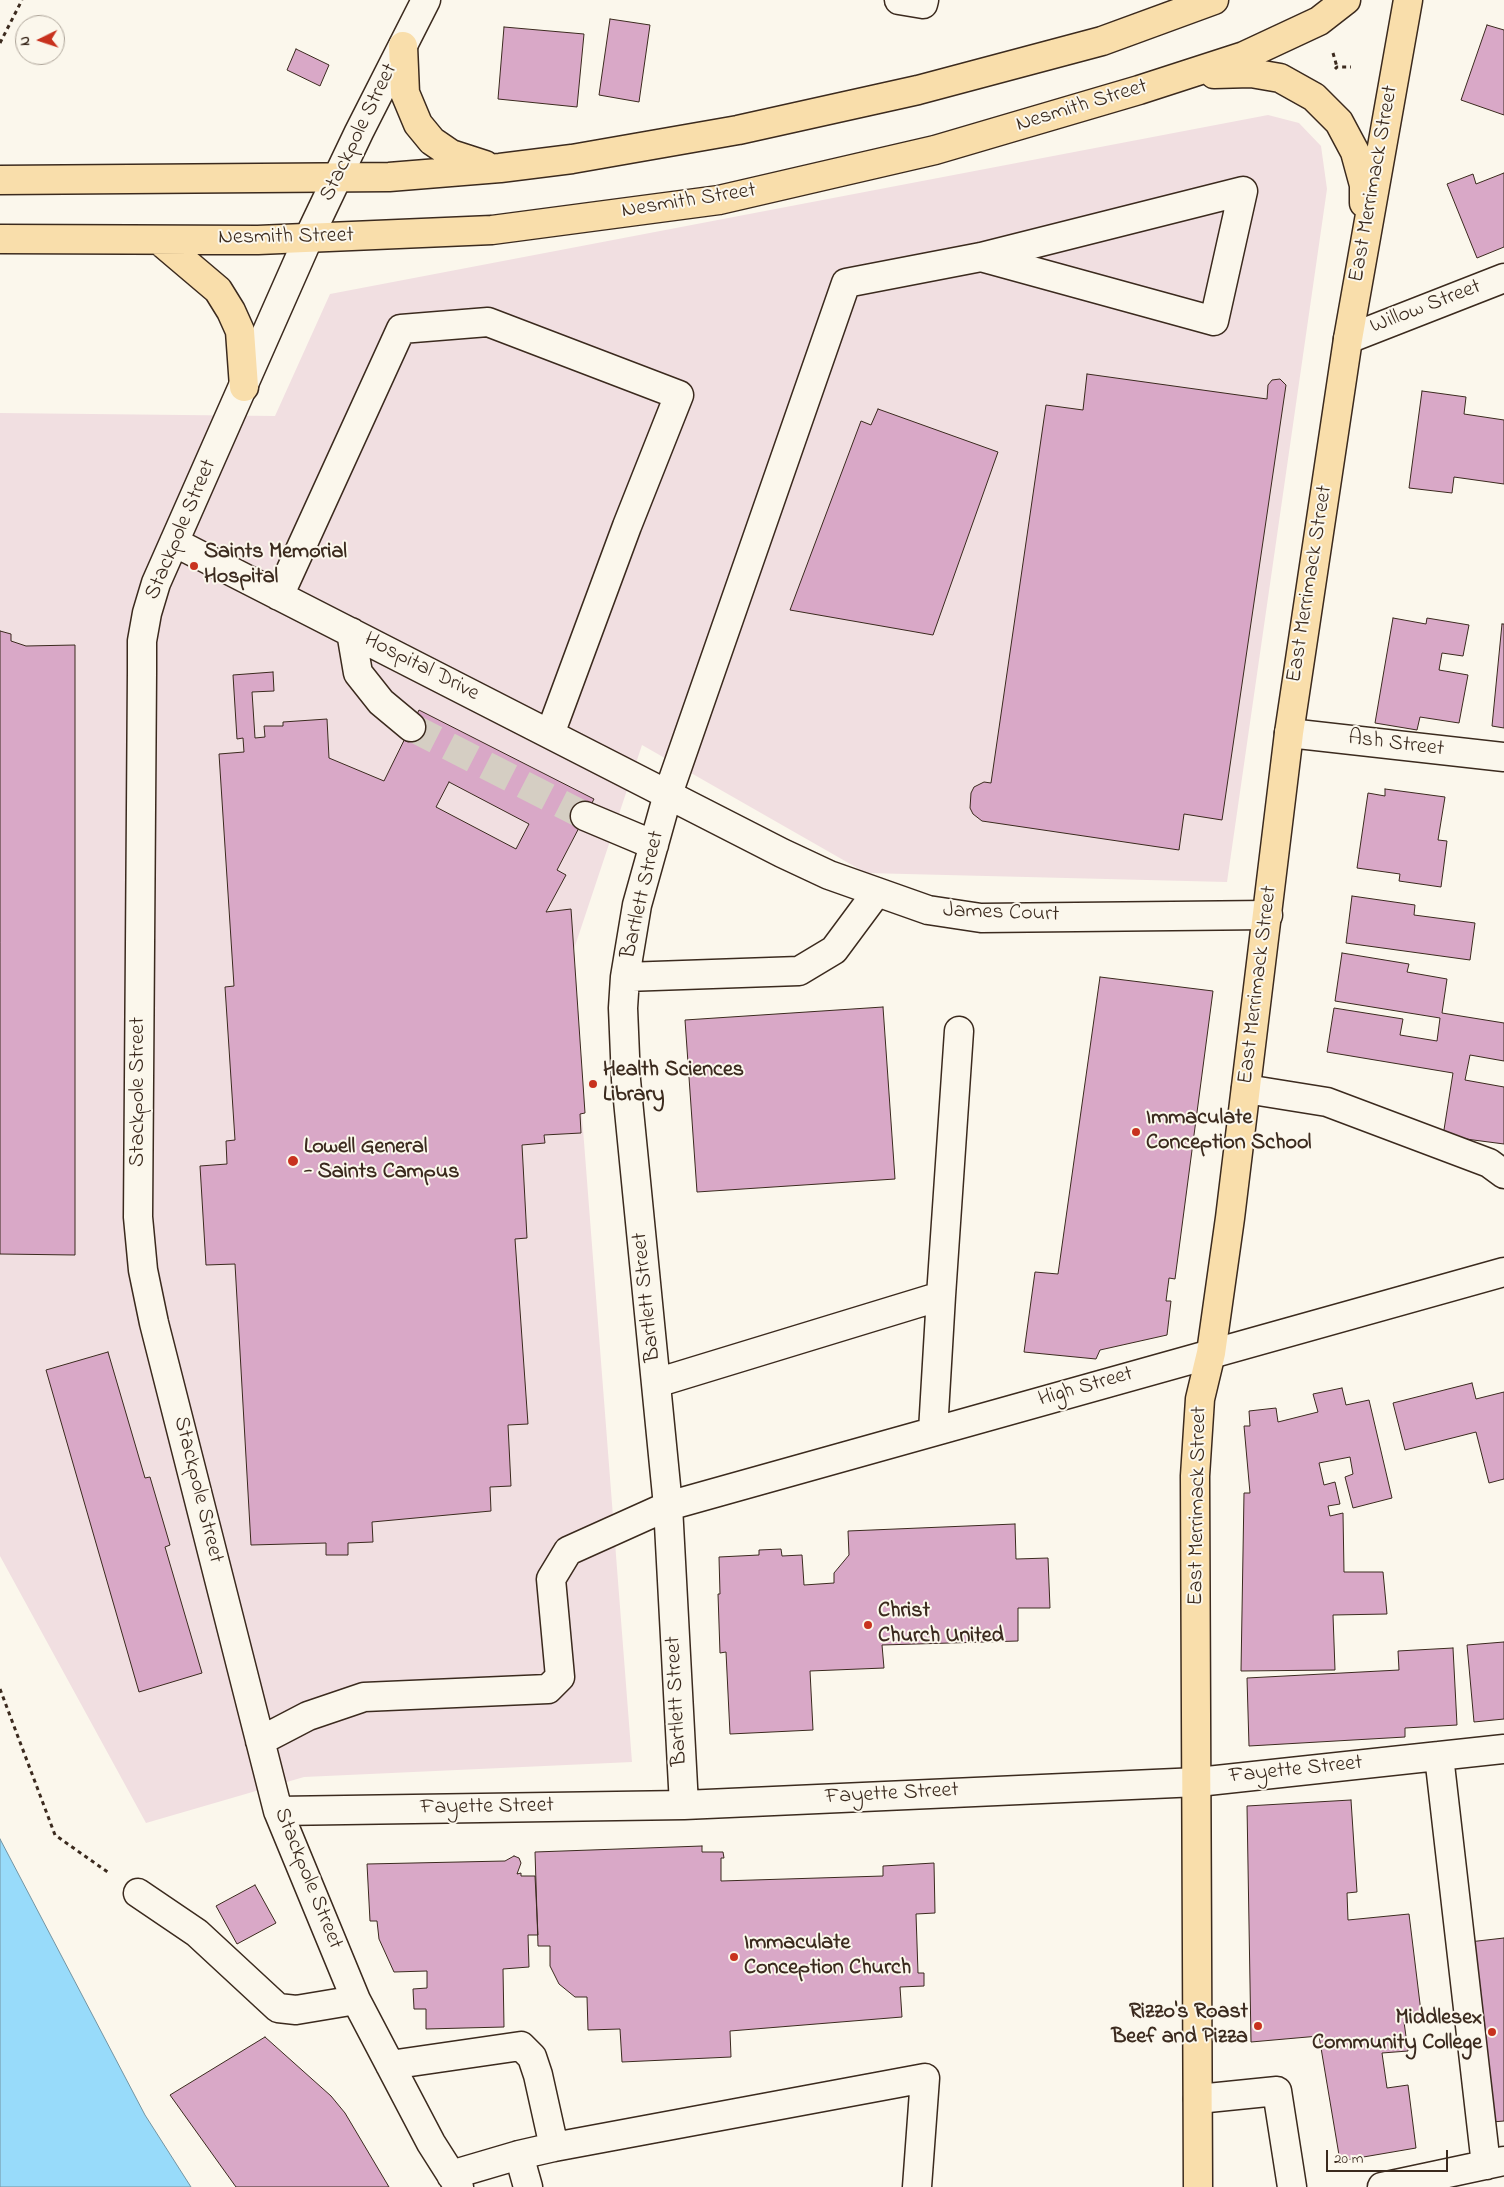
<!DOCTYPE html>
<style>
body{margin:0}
#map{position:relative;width:1504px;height:2187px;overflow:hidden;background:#fbf7ec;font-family:"Indie Flower",sans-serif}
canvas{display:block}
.north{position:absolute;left:15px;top:15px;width:50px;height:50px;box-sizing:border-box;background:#fbf7ec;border:1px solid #aea59a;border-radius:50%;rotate:266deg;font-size:14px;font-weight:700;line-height:20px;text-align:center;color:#3b2a1e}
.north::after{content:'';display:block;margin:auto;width:18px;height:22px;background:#c8321e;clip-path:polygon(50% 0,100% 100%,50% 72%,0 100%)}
.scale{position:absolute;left:1326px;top:2150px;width:122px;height:22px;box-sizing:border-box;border:2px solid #3b2a1e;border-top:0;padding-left:6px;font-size:15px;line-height:18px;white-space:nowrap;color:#3b2a1e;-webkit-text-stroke:4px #fbf7ec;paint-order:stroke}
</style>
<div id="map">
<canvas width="1504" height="2187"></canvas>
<div class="north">N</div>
<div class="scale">20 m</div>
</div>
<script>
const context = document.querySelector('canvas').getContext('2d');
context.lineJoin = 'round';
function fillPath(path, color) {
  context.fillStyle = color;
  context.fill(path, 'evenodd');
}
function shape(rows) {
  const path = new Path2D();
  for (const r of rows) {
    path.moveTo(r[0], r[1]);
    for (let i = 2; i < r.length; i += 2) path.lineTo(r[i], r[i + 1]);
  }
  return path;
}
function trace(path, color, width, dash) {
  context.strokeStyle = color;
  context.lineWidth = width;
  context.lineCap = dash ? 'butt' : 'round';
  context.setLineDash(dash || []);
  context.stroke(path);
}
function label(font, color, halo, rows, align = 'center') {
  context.font = font + ' "Indie Flower",sans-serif';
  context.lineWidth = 4;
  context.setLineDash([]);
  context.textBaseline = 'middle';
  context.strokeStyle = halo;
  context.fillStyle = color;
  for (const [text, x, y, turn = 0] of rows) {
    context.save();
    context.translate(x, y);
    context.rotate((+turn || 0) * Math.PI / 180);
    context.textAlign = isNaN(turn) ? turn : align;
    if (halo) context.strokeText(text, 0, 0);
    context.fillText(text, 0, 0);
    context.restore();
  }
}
const built = shape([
 [1268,115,1299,123,1321,146,1327,189,1227,882,866,873,642,745,570,961,632,1762,304,1777,146,1823,0,1556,0,413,275,416,330,294]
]);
const water = shape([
 [0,1839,145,2115,191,2187,0,2187,0,1839]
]);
const building = shape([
 [610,19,650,25,639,102,599,95,610,19],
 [1487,25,1504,30,1504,115,1461,100,1487,25],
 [504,27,584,34,577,107,498,99,504,27],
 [296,49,329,65,320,86,287,70,296,49],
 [1504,173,1504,247,1477,258,1447,184,1473,174,1476,184,1504,173],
 [1087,374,1267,399,1268,385,1272,380,1280,379,1286,385,1222,820,1184,814,1179,850,982,821,973,814,970,808,971,793,974,787,984,782,991,783,1046,405,1083,410,1087,374],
 [1422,391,1466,397,1464,414,1504,420,1504,484,1454,477,1452,493,1409,488,1422,391],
 [878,409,998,452,933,635,790,610,861,421,871,425,878,409],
 [1393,618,1426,624,1427,618,1469,625,1463,656,1442,653,1439,670,1468,675,1459,723,1420,717,1417,730,1375,723,1393,618],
 [1502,624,1504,624,1504,728,1492,726,1502,624],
 [0,631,11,634,11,641,26,646,75,645,75,1255,0,1254,0,631],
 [273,672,274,691,252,692,255,738,265,737,264,726,283,726,283,722,327,719,329,758,384,781,419,710,594,799,557,870,566,875,546,912,571,909,585,1113,580,1114,581,1133,544,1135,545,1143,522,1145,527,1238,515,1239,528,1424,508,1425,511,1486,490,1487,491,1511,372,1522,373,1542,348,1543,348,1555,326,1555,326,1543,251,1545,235,1264,206,1265,200,1166,227,1164,226,1141,235,1140,225,987,234,986,219,754,244,752,243,738,237,739,233,675,273,672],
 [449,782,529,824,516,849,436,807,449,782],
 [1385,789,1445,797,1438,840,1447,841,1441,887,1399,881,1400,874,1357,868,1368,793,1385,796,1385,789],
 [1352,896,1415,905,1414,915,1475,923,1470,960,1346,943,1352,896],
 [1342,953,1409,964,1407,972,1447,979,1442,1013,1504,1023,1504,1061,1470,1055,1465,1080,1504,1087,1504,1144,1443,1136,1453,1073,1327,1052,1334,1008,1403,1019,1400,1035,1437,1041,1440,1018,1335,1001,1342,953],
 [1100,977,1213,991,1175,1279,1169,1278,1166,1301,1171,1301,1167,1335,1100,1350,1096,1359,1024,1352,1035,1272,1058,1274,1100,977],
 [883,1007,895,1179,697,1192,685,1020,883,1007],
 [108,1352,145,1478,150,1477,170,1545,165,1547,202,1673,139,1692,46,1370,108,1352],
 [1472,1383,1476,1399,1504,1392,1504,1479,1489,1483,1476,1432,1405,1450,1393,1403,1472,1383],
 [1342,1388,1346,1405,1369,1400,1392,1498,1353,1508,1345,1477,1353,1474,1350,1457,1319,1463,1324,1485,1335,1482,1340,1504,1328,1506,1330,1516,1343,1513,1344,1572,1383,1572,1387,1614,1333,1615,1335,1670,1241,1671,1244,1493,1250,1493,1244,1426,1250,1426,1249,1411,1276,1408,1278,1422,1318,1412,1313,1394,1342,1388],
 [1015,1524,1016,1559,1048,1558,1050,1608,1018,1608,1018,1641,882,1645,884,1668,810,1671,813,1730,730,1734,726,1652,720,1653,718,1594,720,1594,719,1557,759,1555,759,1550,781,1549,782,1556,802,1555,804,1585,834,1583,834,1573,849,1555,848,1531,1015,1524],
 [1504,1642,1504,1719,1474,1722,1467,1645,1504,1642],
 [1453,1648,1457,1725,1405,1728,1405,1737,1249,1746,1247,1678,1399,1670,1398,1651,1453,1648],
 [1351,1800,1357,1892,1347,1893,1348,1920,1409,1914,1422,2020,1404,2022,1408,2051,1382,2053,1387,2088,1408,2085,1416,2148,1340,2161,1319,2036,1251,2042,1247,1806,1351,1800],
 [702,1846,702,1852,723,1852,724,1858,721,1858,721,1881,883,1876,883,1866,934,1863,935,1913,916,1914,918,1973,924,1973,924,1986,900,1987,902,2017,730,2031,731,2057,622,2062,620,2029,588,2030,587,1997,575,1997,559,1984,550,1966,550,1946,538,1946,535,1852,702,1846],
 [514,1856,519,1858,521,1863,517,1874,521,1873,521,1876,535,1876,538,1935,528,1935,529,1967,503,1969,504,2027,426,2029,426,2009,414,2009,413,1989,427,1988,427,1971,394,1972,379,1939,377,1921,370,1921,367,1864,505,1861,514,1856],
 [255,1885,276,1923,237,1944,216,1906,255,1885],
 [1504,1938,1504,2121,1492,2122,1469,1942,1504,1938],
 [265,2037,331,2096,345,2113,389,2187,236,2187,170,2095,265,2037]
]);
const minorTunnel = shape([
 [411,727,585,816]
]);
const path = shape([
 [0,43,22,0],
 [1333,53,1337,67],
 [1335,69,1337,67,1351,67],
 [0,1689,55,1835,109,1873]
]);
const minor = shape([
 [426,0,359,132,308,239,156,583,147,613,142,641,142,672,138,1217,143,1270,154,1323,278,1811,356,2000,431,2143,459,2187],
 [899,0,923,4,924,0],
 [1348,339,1504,278],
 [174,542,782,853,829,875,928,910,981,918,1268,915],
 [279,596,401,329,488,322,679,395,627,526,550,734],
 [351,632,358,673,381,702,411,727],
 [1289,733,1504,757],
 [585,816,654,845],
 [625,977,799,971,834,950,877,892],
 [1246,1089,1327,1102,1489,1163,1504,1174],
 [656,1383,941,1296,959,1031],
 [933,1431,941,1296],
 [260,1741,308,1716,364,1697,548,1689,560,1677,551,1579,568,1551,668,1506,1504,1272],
 [1439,1756,1486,2165],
 [684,1805,668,1506,626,1080,623,1008,625,977,637,905,668,794,846,283,981,257,1243,191,1214,321,981,257],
 [278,1811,684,1805,1198,1782,1504,1749],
 [138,1893,197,1933,278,2008,296,2010,356,2000],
 [390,2065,521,2046,532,2057,538,2075,554,2147],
 [1198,2099,1277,2091,1292,2187],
 [451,2175,519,2155],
 [528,2187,519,2155,554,2147,925,2078,917,2187],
 [1382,2187,1504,2161]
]);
const major = shape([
 [403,46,405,93,418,124,432,141,451,154,485,165],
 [1214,74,1251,73,1280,78,1314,97,1339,122,1355,152,1364,185,1364,203],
 [0,180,389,177,500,168,572,159,738,130,918,90,1102,41,1214,0],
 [0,239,258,240,492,230,719,200,935,150,1139,90,1244,56,1319,21,1346,0],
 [159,240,218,290,231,311,240,331,244,387],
 [1198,2187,1195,1476,1200,1399,1211,1353,1230,1218,1289,733,1348,339,1408,0]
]);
const markers = [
 [194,566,5,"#c8321e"],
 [593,1084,5,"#c8321e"],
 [1136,1132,5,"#c8321e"],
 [293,1161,6,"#c8321e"],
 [868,1625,5,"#c8321e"],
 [734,1957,5,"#c8321e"],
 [1258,2026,5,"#c8321e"],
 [1492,2032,5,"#c8321e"]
];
const streetNames = [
 ["Nesmith Street",1082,107,-17],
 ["Stackpole Street",360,133,-64],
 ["East Merrimack Street",1375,184,-80],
 ["Nesmith Street",689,202,-9],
 ["Nesmith Street",286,238,-1],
 ["Willow Street",1426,308,-21],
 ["Stackpole Street",182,530,-67],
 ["East Merrimack Street",1311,584,-81],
 ["Hospital Drive",421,668,27],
 ["Ash Street",1396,745,7],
 ["Bartlett Street",644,895,-77],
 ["James Court",1001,914,2],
 ["East Merrimack Street",1259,985,-83],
 ["Stackpole Street",139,1092,-90],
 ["Bartlett Street",648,1297,-96],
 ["High Street",1086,1388,-16],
 ["Stackpole Street",197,1490,76],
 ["East Merrimack Street",1199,1506,-89],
 ["Bartlett Street",678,1701,-93],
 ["Fayette Street",1296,1771,-6],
 ["Fayette Street",892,1795,-3],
 ["Fayette Street",487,1808,-1],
 ["Stackpole Street",307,1879,68]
];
const poiNames = [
 ["Saints Memorial",204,553],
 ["Hospital",204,578],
 ["Health Sciences",603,1071],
 ["Library",603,1096],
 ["Immaculate",1146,1119],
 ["Conception School",1146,1144],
 ["Lowell General",304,1148],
 ["- Saints Campus",304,1173],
 ["Christ",878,1612],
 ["Church United",878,1637],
 ["Immaculate",744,1944],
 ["Conception Church",744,1969],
 ["Rizzo's Roast",1248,2013,"right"],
 ["Beef and Pizza",1248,2038,"right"],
 ["Middlesex",1482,2019,"right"],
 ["Community College",1482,2044,"right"]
];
fillPath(built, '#f1dfe1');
fillPath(water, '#98dbfa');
trace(water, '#7394a2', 1);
fillPath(building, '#d9a8c7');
trace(building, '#3b2a1e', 1);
trace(minorTunnel, '#d5cec3', 28, [28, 14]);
trace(minor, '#3b2a1e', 31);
trace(major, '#3b2a1e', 31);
trace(path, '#3b2a1e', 3, [4, 4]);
trace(minor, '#fbf7ec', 28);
trace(major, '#f9deab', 28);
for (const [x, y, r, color] of markers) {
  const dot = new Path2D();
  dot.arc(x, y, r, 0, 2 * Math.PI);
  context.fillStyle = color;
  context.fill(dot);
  trace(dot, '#fbf7ec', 2);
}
label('22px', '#3b2a1e', '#fbf7ec', streetNames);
label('bold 22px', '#3b2a1e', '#fbf7ec', poiNames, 'left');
</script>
